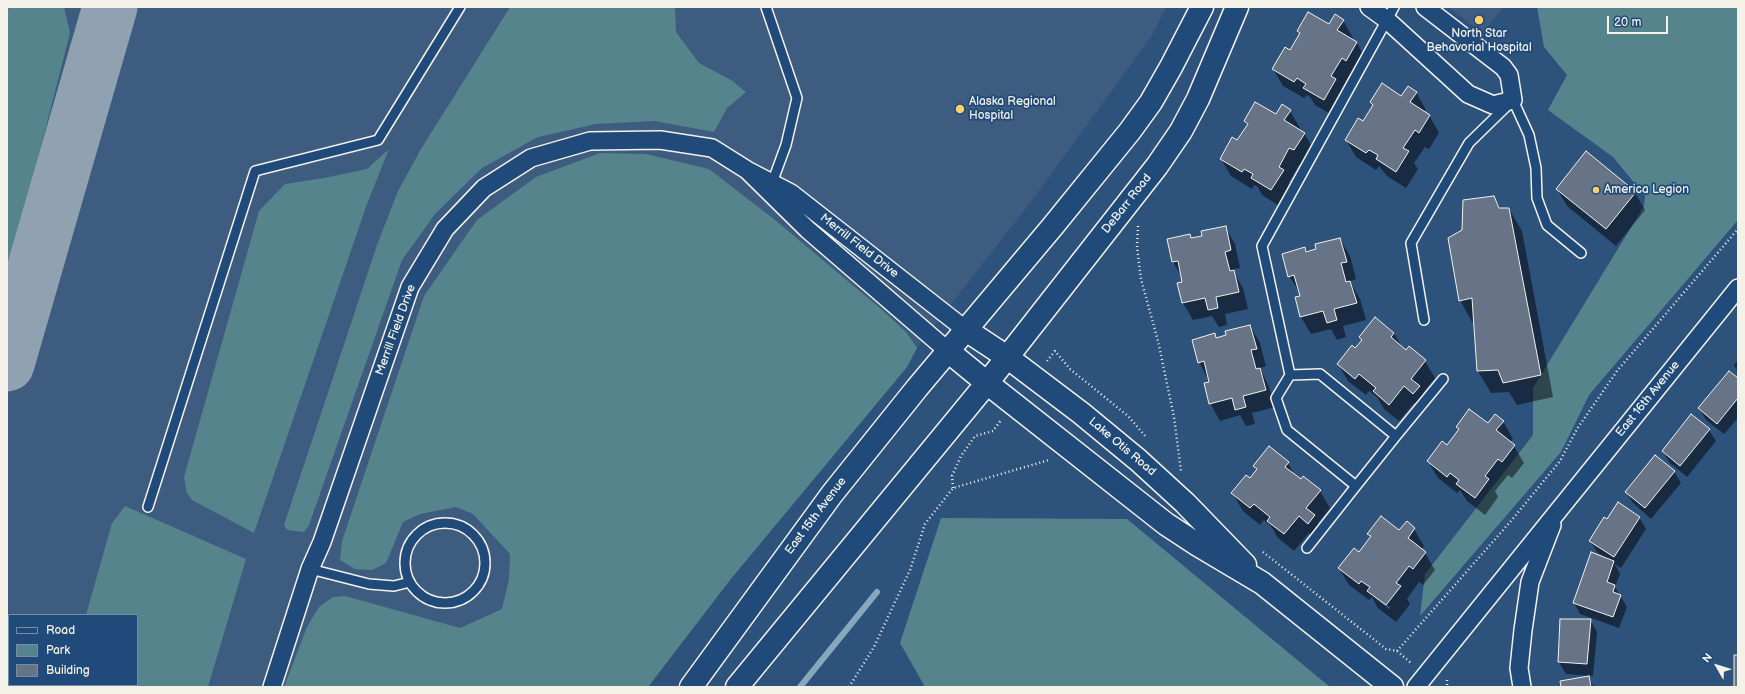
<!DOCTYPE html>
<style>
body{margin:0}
#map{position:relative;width:1745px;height:694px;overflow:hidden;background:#2d527c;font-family:"Balsamiq Sans",sans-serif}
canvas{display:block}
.frame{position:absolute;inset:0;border:8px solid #f4f1e8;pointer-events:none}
.legend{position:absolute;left:8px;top:614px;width:130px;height:72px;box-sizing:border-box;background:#1f4a7a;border:1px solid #748da6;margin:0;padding:5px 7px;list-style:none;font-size:12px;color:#f4f1e8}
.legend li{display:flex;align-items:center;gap:8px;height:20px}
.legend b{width:20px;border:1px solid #748da6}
.north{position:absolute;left:1697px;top:646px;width:40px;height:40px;-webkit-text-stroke:3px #1f4a7a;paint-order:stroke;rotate:309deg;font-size:11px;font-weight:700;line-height:16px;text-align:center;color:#f4f1e8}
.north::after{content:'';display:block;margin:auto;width:14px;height:18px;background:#f4f1e8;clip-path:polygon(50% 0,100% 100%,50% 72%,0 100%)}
.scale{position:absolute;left:1607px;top:16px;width:61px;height:18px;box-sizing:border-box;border:2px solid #f4f1e8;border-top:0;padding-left:5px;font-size:12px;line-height:14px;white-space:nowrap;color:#f4f1e8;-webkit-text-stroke:3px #1f4a7a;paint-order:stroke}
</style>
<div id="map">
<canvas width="1745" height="694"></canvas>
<div class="frame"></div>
<ul class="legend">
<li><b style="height:5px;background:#1f4a7a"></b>Road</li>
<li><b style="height:11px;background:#55848d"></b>Park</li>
<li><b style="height:11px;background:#677386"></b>Building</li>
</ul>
<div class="north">N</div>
<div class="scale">20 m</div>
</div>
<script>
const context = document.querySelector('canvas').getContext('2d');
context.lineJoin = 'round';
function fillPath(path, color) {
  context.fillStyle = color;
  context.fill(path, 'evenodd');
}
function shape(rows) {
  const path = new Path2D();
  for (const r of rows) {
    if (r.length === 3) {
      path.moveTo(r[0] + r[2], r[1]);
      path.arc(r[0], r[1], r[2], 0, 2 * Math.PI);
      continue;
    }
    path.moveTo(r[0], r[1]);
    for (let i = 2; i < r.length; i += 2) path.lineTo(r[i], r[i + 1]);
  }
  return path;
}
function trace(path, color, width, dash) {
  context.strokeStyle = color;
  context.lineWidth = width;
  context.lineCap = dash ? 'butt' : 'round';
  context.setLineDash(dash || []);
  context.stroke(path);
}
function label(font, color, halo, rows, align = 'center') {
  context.font = font + ' "Balsamiq Sans",sans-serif';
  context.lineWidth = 3.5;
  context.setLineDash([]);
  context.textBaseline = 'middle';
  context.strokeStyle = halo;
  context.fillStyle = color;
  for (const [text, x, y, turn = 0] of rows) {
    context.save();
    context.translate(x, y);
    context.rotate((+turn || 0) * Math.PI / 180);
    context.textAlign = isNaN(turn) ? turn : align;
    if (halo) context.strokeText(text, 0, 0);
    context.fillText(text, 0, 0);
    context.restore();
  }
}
const built = shape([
 [7,7,1166,7,1151,37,1030,203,917,348,907,367,730,580,648,687,7,687],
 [9,615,137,615,137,685,9,685],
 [1448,7,1504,7,1482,33]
]);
const green = shape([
 [10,7,64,7,70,33,7,280,7,10],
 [510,7,675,7,676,32,699,63,731,80,746,92,727,108,714,132,655,121,596,124,538,137,482,168,435,214,402,260,309,525,304,532,287,530,284,525,377,245,398,191,421,149],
 [1537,7,1738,7,1738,220,1589,395,1561,452,1420,616,1425,574,1533,435,1533,388,1644,206,1645,196,1613,157,1548,110,1567,75,1544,47],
 [389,149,367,204,254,533,192,500,187,493,184,477,259,211,285,184,324,178,367,169],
 [600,153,646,154,709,169,775,220,881,309,906,332,917,348,907,367,730,580,648,687,284,687,307,627,319,607,333,597,345,596,460,628,502,609,509,579,510,554,473,514,456,507,420,514,403,522,386,563,372,570,355,569,340,560,342,541,424,296,477,220,536,177],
 [125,506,246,559,208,687,65,687,66,685,137,685,137,615,86,615,112,523],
 [941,518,1127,519,1330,687,925,687,900,643]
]);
const shadow = shape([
 [1343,20,1353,38,1351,40,1357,43,1366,60,1352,75,1342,91,1345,97,1334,116,1315,105,1310,97,1307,95,1304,98,1283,86,1273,69,1290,51,1300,35,1298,31,1329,26],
 [1416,92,1426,110,1424,112,1429,115,1439,133,1429,149,1425,147,1414,163,1418,169,1406,188,1387,176,1379,166,1376,170,1356,157,1346,140,1363,123,1373,107,1371,103,1402,97],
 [1290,111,1300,128,1299,130,1304,133,1314,150,1304,167,1299,165,1289,182,1293,187,1281,207,1262,195,1258,187,1254,185,1252,189,1231,176,1221,159,1238,142,1248,126,1245,122,1276,116],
 [1586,153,1635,193,1645,210,1616,246,1567,206,1557,189],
 [1494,197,1501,209,1509,209,1522,231,1553,397,1517,405,1509,392,1491,393,1478,371,1475,322,1472,322,1460,300,1463,230],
 [1225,227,1235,244,1240,268,1234,269,1236,276,1243,288,1248,309,1225,314,1227,325,1219,327,1212,316,1193,320,1183,303,1179,284,1183,282,1183,279,1173,262,1190,235,1192,239],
 [1340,239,1350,256,1356,279,1350,281,1360,299,1366,320,1343,326,1346,337,1337,340,1331,329,1311,334,1301,317,1296,298,1301,296,1300,293,1289,276,1304,248,1307,253],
 [1250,326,1260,343,1266,366,1260,368,1269,387,1275,407,1252,413,1255,424,1246,426,1240,415,1220,421,1210,403,1210,383,1199,362,1214,335,1217,339],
 [1394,333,1402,347,1406,351,1409,348,1425,361,1435,378,1423,393,1429,404,1424,411,1414,403,1399,421,1384,409,1377,397,1369,391,1366,395,1348,381,1338,364,1355,350,1362,341,1360,337],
 [1738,360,1738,372,1734,365],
 [1738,379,1738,418,1724,434,1706,420,1699,408],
 [1503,421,1513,439,1510,442,1514,446,1524,463,1512,478,1508,475,1495,491,1498,497,1485,515,1467,501,1460,490,1457,493,1438,478,1428,461,1447,446,1459,431,1457,427,1488,425],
 [1709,430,1716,441,1687,477,1669,462,1663,451],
 [1270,448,1288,463,1296,477,1320,491,1330,508,1318,523,1324,533,1318,540,1309,533,1294,551,1278,538,1271,526,1264,520,1260,525,1243,511,1233,494,1250,479,1257,471,1254,467],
 [1674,471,1681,483,1651,519,1633,503,1626,492],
 [1639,517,1646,529,1621,568,1615,564,1620,574,1615,587,1627,607,1619,628,1580,614,1574,603,1606,558,1597,552,1590,541,1607,521],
 [1414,529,1424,546,1421,550,1425,553,1435,570,1423,585,1419,582,1407,599,1410,604,1396,622,1378,608,1372,597,1369,600,1349,585,1339,568,1359,553,1371,538,1369,534,1400,532],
 [1375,595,1391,608,1389,609,1375,598],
 [1561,620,1590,620,1597,632,1593,676,1566,674,1559,662],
 [1588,677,1594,687,1562,687]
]);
const stream = shape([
 [800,687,877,592]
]);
const taxiway = shape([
 [7,364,110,7]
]);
const building = shape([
 [1308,12,1329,24,1335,14,1344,20,1337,30,1357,42,1346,61,1342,58,1331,76,1336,79,1324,100,1303,88,1306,84,1297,78,1294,82,1272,69,1285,47,1290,50,1300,33,1297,31,1308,12],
 [1382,83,1401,96,1408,86,1417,92,1410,102,1430,115,1419,133,1415,130,1403,148,1409,151,1396,172,1376,159,1378,155,1369,150,1366,153,1345,140,1358,118,1363,121,1373,105,1370,102,1382,83],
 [1255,102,1276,114,1282,104,1291,110,1284,120,1305,133,1294,150,1289,148,1279,167,1284,170,1271,190,1251,178,1253,174,1244,169,1242,172,1220,159,1232,137,1237,140,1248,124,1244,121,1255,102],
 [1586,151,1636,192,1606,229,1556,189,1586,151],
 [1494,196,1499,208,1509,208,1541,375,1503,383,1498,370,1477,371,1472,298,1459,301,1448,238,1462,230,1463,200,1494,196],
 [1226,226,1231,250,1225,252,1230,271,1234,270,1239,292,1216,297,1218,308,1208,310,1205,298,1182,303,1177,283,1182,282,1178,261,1172,262,1167,239,1190,234,1191,238,1202,236,1201,231,1226,226],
 [1340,238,1347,262,1341,263,1346,282,1350,281,1357,303,1334,309,1337,320,1327,323,1323,311,1300,317,1295,297,1300,296,1294,275,1288,277,1282,254,1305,247,1306,252,1316,249,1315,244,1340,238],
 [1375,317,1394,333,1391,337,1406,350,1409,346,1426,360,1411,379,1420,386,1413,394,1404,386,1389,405,1373,391,1376,388,1359,374,1355,379,1337,364,1352,345,1355,348,1362,340,1359,337,1375,317],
 [1250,325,1257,349,1251,350,1256,369,1260,368,1266,390,1243,396,1246,407,1235,410,1232,398,1209,404,1204,383,1209,382,1204,361,1198,363,1192,340,1215,333,1216,338,1226,335,1225,331,1250,325],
 [1729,371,1738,378,1738,398,1717,424,1698,408,1729,371],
 [1469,409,1488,423,1495,414,1504,421,1496,430,1515,445,1502,462,1498,459,1485,476,1489,479,1475,498,1456,484,1459,480,1450,473,1447,477,1427,461,1442,441,1447,445,1459,429,1456,427,1469,409],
 [1691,414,1710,429,1680,466,1662,451,1691,414],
 [1269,446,1289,462,1285,467,1301,479,1303,476,1321,490,1306,508,1315,515,1308,524,1299,516,1284,534,1267,521,1270,517,1254,504,1250,508,1231,493,1246,475,1250,478,1257,469,1253,466,1269,446],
 [1655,455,1675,471,1645,508,1625,492,1655,455],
 [1618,502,1640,517,1614,557,1589,541,1604,517,1607,519,1618,502],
 [1381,516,1399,530,1407,521,1415,528,1408,538,1426,552,1413,569,1409,566,1396,583,1401,586,1386,605,1367,591,1370,587,1361,581,1359,584,1338,568,1354,548,1359,552,1371,536,1367,534,1381,516],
 [1591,552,1614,561,1607,582,1615,585,1613,592,1621,595,1613,617,1573,603,1591,552],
 [1560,619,1591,619,1587,664,1558,662,1560,619],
 [1738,647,1738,687,1715,687,1734,687,1734,655,1738,655,1738,647],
 [1589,676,1591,687,1561,687,1560,681,1589,676]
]);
const path = shape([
 [1138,226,1137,247,1141,279,1158,341,1174,417,1181,471],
 [1047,361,1055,351,1070,369,1128,416,1147,438],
 [953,488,952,476,961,456,975,436,993,431,1001,420],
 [1263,552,1386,649,1397,651,1411,663],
 [1397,651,1511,521,1560,461,1577,429,1617,371,1738,229],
 [1447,680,1447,687],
 [849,687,874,647,910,570,925,524,953,488,1049,460]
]);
const service = shape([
 [766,7,797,98,786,145,772,183],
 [1424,320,1411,243,1469,143,1513,100,1529,135,1536,168,1537,198,1547,225,1581,253],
 [1290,375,1320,374,1396,436,1356,486,1287,430,1276,398,1290,375,1262,246,1394,7],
 [1396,436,1443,379],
 [148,507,255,171,378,140,460,7],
 [445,563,40],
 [1307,548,1356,486],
 [310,569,369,584,394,586,410,582]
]);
const minor = shape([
 [1369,7,1387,20,1468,94,1493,105,1513,100,1509,75,1503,67,1425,7],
 [948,351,808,230,747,170,791,193,966,330],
 [272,687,310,569,322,542,410,287,445,229,484,188,531,158,590,141,660,140,712,148,747,170],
 [1416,687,1738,288],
 [1522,687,1519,668,1523,630,1530,582,1552,525]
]);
const secondary = shape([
 [966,330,1007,357,1081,413,1138,460,1185,503,1245,565],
 [948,351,987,383,1166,524,1198,545,1262,583,1392,687],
 [691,687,832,494,917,388,1053,226,1130,131,1151,102,1171,67,1202,7],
 [737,687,987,383,1157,166,1181,131,1198,99,1237,7]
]);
const markers = [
 [1479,20,5,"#ffd166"],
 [960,109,5,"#ffd166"],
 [1596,190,4,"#ffd166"]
];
const poiNames = [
 ["North Star",1479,34,"center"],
 ["Behavorial Hospital",1479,48,"center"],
 ["Alaska Regional",969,102],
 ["Hospital",969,116],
 ["America Legion",1604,190]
];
const streetNames = [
 ["DeBarr Road",1127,204,-52],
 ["Merrill Field Drive",859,246,38],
 ["Merrill Field Drive",396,330,-70],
 ["East 16th Avenue",1648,399,-51],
 ["Lake Otis Road",1122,447,40],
 ["East 15th Avenue",816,516,-53]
];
fillPath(built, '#3e5c7f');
fillPath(green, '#55848d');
fillPath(shadow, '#0007');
trace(stream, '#87a7ba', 6);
trace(taxiway, '#90a2b2', 55);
fillPath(building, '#677386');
trace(building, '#f4f1e8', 1);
trace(service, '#f4f1e8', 12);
trace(minor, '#f4f1e8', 20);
trace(secondary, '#f4f1e8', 25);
trace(path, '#f4f1e8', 2.5, [1, 3]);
trace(service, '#1f4a7a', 9);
trace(minor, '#1f4a7a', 17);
trace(secondary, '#1f4a7a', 22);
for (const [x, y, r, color] of markers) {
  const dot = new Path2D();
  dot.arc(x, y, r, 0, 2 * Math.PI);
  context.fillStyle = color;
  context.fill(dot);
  trace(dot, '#1f4a7a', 1.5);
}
label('12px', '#f4f1e8', '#1f4a7a', poiNames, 'left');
label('12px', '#f4f1e8', '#1f4a7a', streetNames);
</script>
